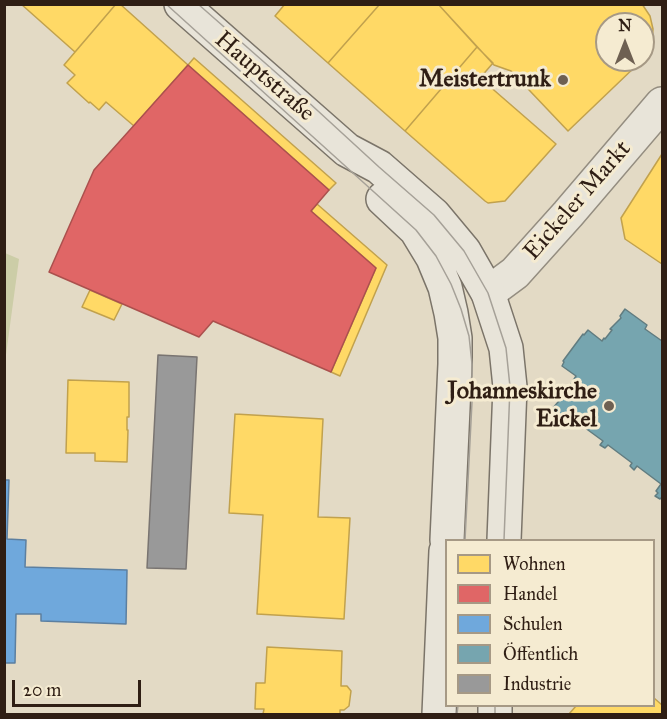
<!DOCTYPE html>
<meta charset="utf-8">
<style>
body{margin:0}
#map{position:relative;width:667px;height:719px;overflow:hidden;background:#e3dac5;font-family:"IM FELL Great Primer",serif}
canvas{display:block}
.frame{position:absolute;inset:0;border:6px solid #2f1e14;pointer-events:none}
.legend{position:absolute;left:445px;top:539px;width:210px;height:168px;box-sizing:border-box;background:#f5ebd1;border:2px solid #a69985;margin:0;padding:8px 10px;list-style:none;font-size:18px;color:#2f1e14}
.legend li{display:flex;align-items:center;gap:12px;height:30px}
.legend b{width:30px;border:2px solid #a69985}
.north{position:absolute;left:595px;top:12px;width:60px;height:60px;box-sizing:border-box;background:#f5ebd1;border:2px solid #a69985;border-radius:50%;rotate:0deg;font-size:16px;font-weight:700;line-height:24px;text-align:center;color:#2f1e14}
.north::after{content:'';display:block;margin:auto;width:21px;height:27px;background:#6e6052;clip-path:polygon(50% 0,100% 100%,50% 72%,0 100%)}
.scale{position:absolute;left:12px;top:680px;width:129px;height:27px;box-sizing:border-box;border:3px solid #2f1e14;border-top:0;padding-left:8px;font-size:18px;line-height:21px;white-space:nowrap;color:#2f1e14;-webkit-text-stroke:4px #f5ebd1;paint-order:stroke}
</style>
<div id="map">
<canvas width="667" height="719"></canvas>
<div class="frame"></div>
<ul class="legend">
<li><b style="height:16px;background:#ffd966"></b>Wohnen</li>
<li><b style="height:16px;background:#e06666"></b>Handel</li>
<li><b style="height:16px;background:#6fa8dc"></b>Schulen</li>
<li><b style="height:16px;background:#76a5af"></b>Öffentlich</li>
<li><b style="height:16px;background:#999"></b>Industrie</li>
</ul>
<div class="north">N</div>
<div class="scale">20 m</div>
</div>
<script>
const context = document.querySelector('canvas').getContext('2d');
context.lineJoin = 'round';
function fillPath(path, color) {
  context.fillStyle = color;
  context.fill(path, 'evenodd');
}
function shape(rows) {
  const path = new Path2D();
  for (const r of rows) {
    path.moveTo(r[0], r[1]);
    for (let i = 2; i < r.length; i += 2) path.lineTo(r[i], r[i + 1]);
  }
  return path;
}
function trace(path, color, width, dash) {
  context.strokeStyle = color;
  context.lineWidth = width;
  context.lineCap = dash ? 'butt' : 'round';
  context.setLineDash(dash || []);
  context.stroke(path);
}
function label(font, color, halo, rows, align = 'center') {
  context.font = font + ' "IM FELL Great Primer",serif';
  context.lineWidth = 6;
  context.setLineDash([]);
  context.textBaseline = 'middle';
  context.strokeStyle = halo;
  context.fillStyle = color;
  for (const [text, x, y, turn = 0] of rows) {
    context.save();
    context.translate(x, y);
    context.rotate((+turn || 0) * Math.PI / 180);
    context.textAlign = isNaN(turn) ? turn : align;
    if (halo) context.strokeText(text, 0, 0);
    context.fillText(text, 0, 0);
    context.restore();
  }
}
const green = shape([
 [5,253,19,259,5,362]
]);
const homes = shape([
 [21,4,116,4,75,52,21,4],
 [116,4,120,4,188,65,134,126,106,102,99,110,90,102,89,103,67,83,75,75,64,65,116,4],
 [285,4,380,4,328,63,275,16,285,4],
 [380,4,438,4,477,47,405,131,328,63,380,4],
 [438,4,642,4,650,16,653,29,652,41,643,57,643,24,607,24,607,60,634,60,638,64,568,131,511,71,494,65,438,4],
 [477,47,493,63,480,78,556,144,505,201,488,203,485,201,405,131,477,47],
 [194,58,336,183,329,190,188,65,194,58],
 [662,154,662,264,625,239,621,218,662,154],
 [317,204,387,265,340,376,331,372,376,268,311,211,317,204],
 [90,290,122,304,114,320,82,307,90,290],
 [68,380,129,382,129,417,127,417,127,430,128,430,127,462,95,461,95,453,66,453,68,380],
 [235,414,323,419,318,517,350,518,344,619,257,614,263,515,229,513,235,414],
 [267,647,342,651,341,686,347,686,351,691,349,706,344,710,340,710,340,714,263,714,264,709,255,709,256,683,265,683,267,647],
 [654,698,662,705,662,714,569,714,576,706,654,706,654,698]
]);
const shops = shape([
 [188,65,329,190,311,211,376,268,331,372,213,321,199,337,49,272,94,170,188,65]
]);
const schools = shape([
 [4,480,9,480,7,539,26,540,25,567,127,570,126,624,41,621,41,614,16,614,15,663,4,663,4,480]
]);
const public = shape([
 [625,309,647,325,645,329,662,341,662,497,660,499,655,496,658,493,656,491,661,484,637,466,634,470,630,466,632,463,608,445,605,448,600,445,603,441,577,422,575,425,552,409,565,394,564,393,567,389,568,389,576,376,562,366,564,362,563,361,583,334,584,335,588,330,602,341,604,338,605,339,612,330,610,329,621,318,620,316,625,309]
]);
const industry = shape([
 [158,355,197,357,186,569,147,568,158,355]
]);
const street = shape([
 [488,293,515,273,568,214,662,104]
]);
const secondary = shape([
 [181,4,347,150,379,167,434,215,464,251,488,293,506,348,510,387,504,540],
 [383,199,416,230,433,258,445,287,451,313,455,338,455,364,447,540],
 [439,714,446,551],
 [495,714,495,706]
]);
const tram = shape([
 [166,4,416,230,436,256,451,284,461,309,469,336,472,364,472,402,465,540],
 [198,4,281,77,379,167,434,215,464,251,488,293,506,348,510,387,504,540],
 [457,714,458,706],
 [495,714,495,706]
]);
const markers = [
 [563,80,6,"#6e6052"],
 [609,406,6,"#6e6052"]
];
const streetNames = [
 ["Hauptstraße",264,77,41],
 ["Eickeler Markt",578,201,-49]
];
const poiNames = [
 ["Meistertrunk",551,80],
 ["Johanneskirche",597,392],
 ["Eickel",597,420]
];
fillPath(green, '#cccda7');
fillPath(homes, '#ffd966');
trace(homes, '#c1a14d', 1.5);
fillPath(shops, '#e06666');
trace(shops, '#ab504d', 1.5);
fillPath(schools, '#6fa8dc');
trace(schools, '#5c7fa0', 1.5);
fillPath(public, '#76a5af');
trace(public, '#617c80', 1.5);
fillPath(industry, '#999');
trace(industry, '#797471', 1.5);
trace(street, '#948d80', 36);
trace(secondary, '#7b7469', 36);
trace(street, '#e8e4d9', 33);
trace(secondary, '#e8e4d9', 33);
trace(tram, '#a6a198', 1.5);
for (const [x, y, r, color] of markers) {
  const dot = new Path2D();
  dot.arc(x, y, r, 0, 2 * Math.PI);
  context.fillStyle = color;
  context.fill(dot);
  trace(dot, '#f5ebd1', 2);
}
label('24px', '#2f1e14', '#f5ebd1', streetNames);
label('bold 24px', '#2f1e14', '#f5ebd1', poiNames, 'right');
</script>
